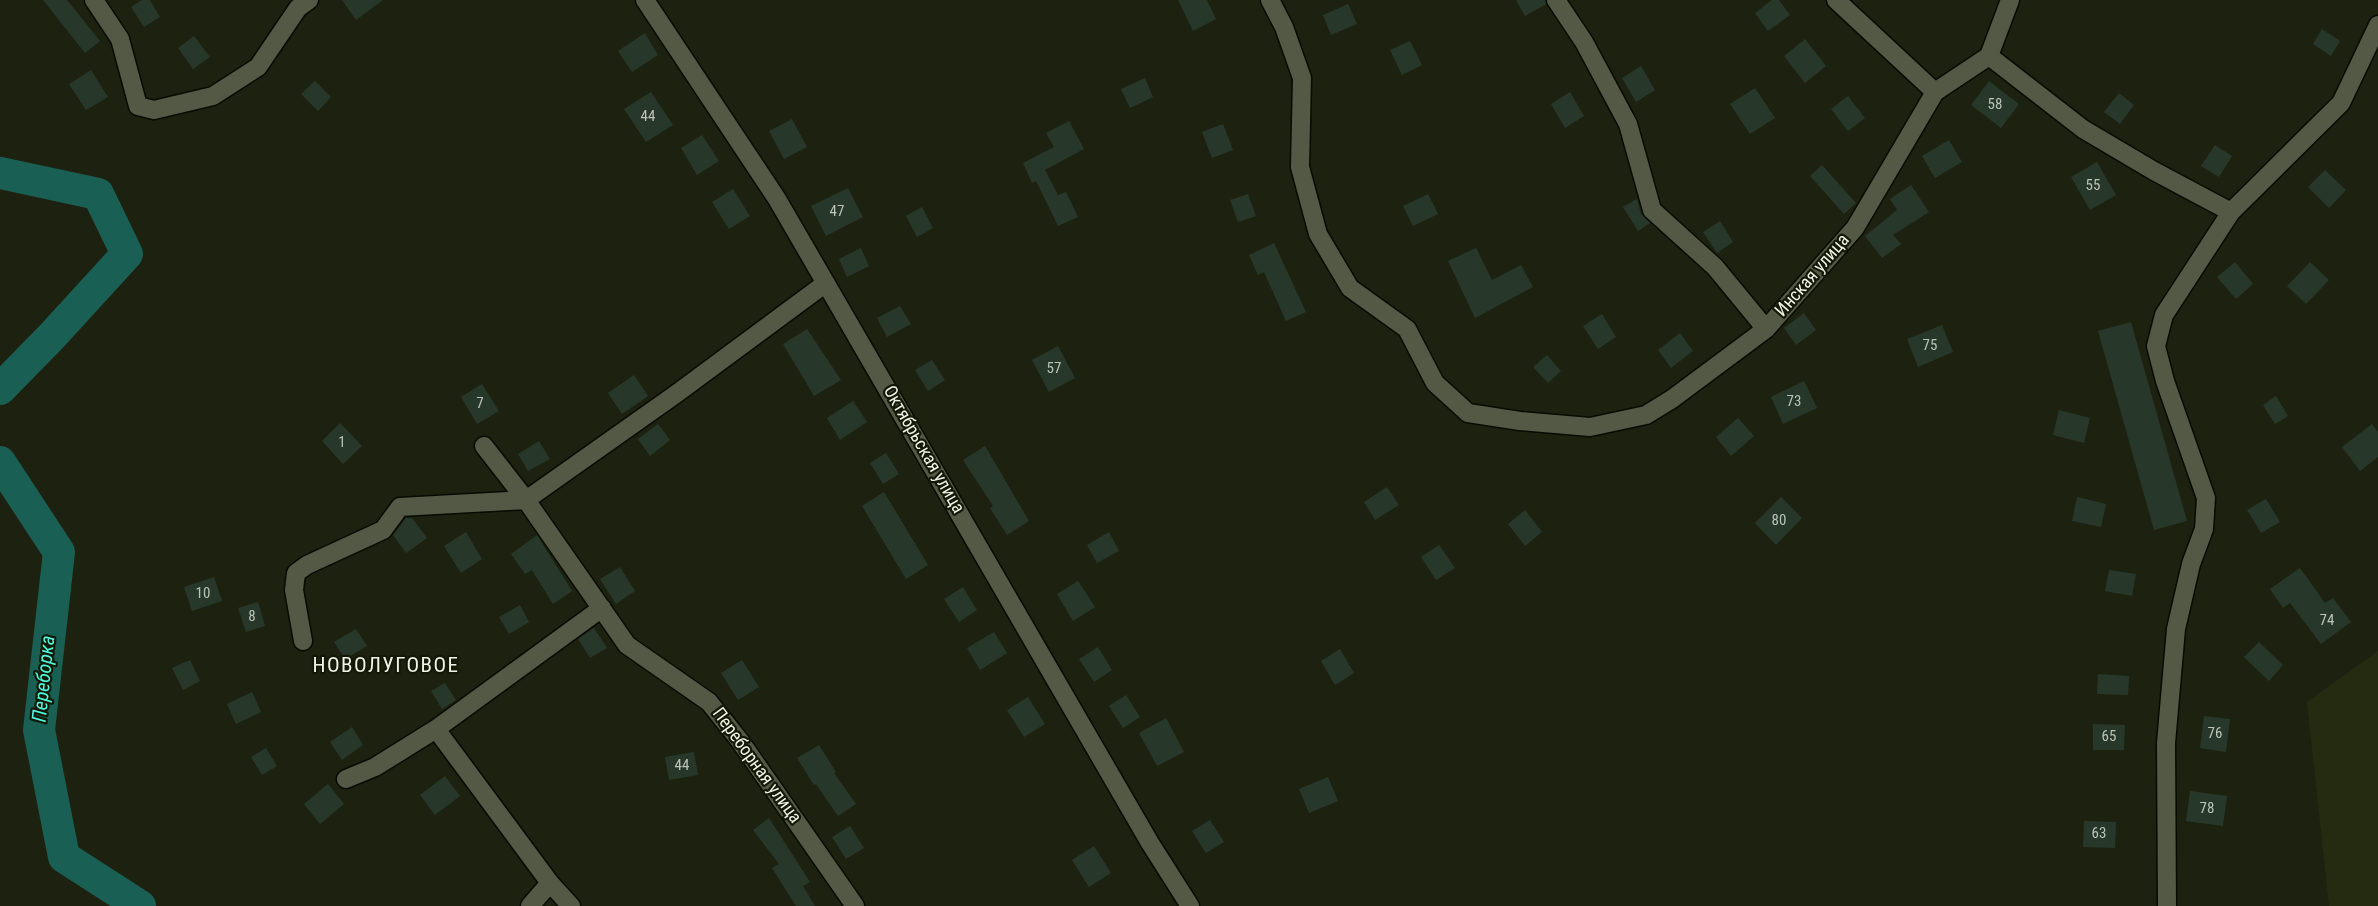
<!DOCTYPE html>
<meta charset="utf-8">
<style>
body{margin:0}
canvas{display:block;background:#1d210f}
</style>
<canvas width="2378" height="906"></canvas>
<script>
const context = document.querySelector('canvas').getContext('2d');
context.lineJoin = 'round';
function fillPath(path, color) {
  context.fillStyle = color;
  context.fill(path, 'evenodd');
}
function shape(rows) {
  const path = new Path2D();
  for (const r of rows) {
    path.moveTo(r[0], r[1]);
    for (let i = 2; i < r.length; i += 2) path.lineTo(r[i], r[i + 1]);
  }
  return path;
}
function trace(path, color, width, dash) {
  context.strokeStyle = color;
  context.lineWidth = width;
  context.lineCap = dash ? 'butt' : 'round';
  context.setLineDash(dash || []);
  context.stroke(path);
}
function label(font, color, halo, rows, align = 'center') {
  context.font = font + ' "Roboto Condensed",sans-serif';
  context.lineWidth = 4.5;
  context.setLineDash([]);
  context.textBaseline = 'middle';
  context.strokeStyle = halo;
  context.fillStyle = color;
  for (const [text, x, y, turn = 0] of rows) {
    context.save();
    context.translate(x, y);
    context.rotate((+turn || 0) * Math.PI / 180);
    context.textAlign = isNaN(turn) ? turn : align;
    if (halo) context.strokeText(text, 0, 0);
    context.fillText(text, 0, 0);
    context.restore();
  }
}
const built = shape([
 [2378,651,2378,906,2329,906,2307,702]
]);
const river = shape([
 [0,173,98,194,127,254,52,336,0,389],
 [0,462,59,552,39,730,64,857,140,906]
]);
const building = shape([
 [43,0,67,0,100,41,85,53],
 [142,0,150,0,160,17,144,27,131,7],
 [342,0,383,0,356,20],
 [1178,0,1207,0,1216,19,1193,31],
 [1516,0,1545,0,1546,4,1525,16],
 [1772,0,1779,0,1790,15,1768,31,1755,13],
 [1348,4,1357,24,1331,35,1323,15],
 [2322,29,2340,41,2331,56,2313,44],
 [645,33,658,55,632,72,618,51],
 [194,36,210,57,193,69,178,48],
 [1805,39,1826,66,1805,83,1784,56],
 [1410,41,1422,65,1402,75,1390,50],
 [1641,66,1655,90,1636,102,1622,78],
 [91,70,108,97,86,110,69,84],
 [1145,78,1153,97,1130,108,1121,89],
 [315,81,331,97,318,111,301,94],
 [1989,81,2019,104,2001,128,1971,105],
 [1755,88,1775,118,1750,134,1730,104],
 [651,92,673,125,646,142,624,109],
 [1570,92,1584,116,1565,128,1551,104],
 [2119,93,2134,105,2120,124,2104,112],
 [1848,96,1865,118,1848,131,1831,109],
 [792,119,807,147,784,159,769,131],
 [1069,121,1084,149,1045,170,1058,195,1066,192,1078,217,1058,226,1036,181,1032,183,1023,163,1054,147,1046,133],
 [1223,124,1233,150,1212,158,1202,132],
 [702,135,719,161,697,175,681,148],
 [1949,140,1962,162,1935,178,1922,156],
 [2215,145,2232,156,2219,177,2201,166],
 [2097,162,2116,195,2090,210,2071,177],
 [1822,165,1856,203,1844,214,1810,176],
 [2325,170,2346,190,2329,208,2308,187],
 [1911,185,1929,212,1893,235,1901,244,1882,258,1865,236,1897,210,1890,199],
 [848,188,863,217,826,236,811,206],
 [733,189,750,216,729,229,712,202],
 [1248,194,1256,216,1238,222,1230,200],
 [1428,194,1438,214,1413,226,1403,206],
 [1637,199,1641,214,1650,223,1638,231,1623,207],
 [922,207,933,228,917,237,906,216],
 [1720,221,1733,242,1717,253,1703,232],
 [1274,243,1306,312,1286,321,1264,272,1258,275,1249,255],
 [861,248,869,266,847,277,839,259],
 [1476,248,1492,280,1521,265,1533,287,1475,318,1448,261],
 [2235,262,2253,284,2236,299,2217,277],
 [2310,262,2329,280,2306,304,2287,286],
 [900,306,911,324,887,337,877,318],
 [1804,313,1816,330,1796,345,1784,328],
 [1602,314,1616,337,1598,349,1583,326],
 [2131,322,2187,521,2154,530,2098,331],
 [1942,325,1953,352,1918,367,1907,339],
 [807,329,841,380,814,396,783,344],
 [1680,333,1693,351,1671,368,1658,350],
 [1058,346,1075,378,1049,392,1032,360],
 [1547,355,1561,371,1548,383,1533,367],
 [932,360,945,380,928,391,915,370],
 [634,375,648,396,622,414,608,393],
 [1804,381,1817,408,1783,424,1771,397],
 [482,384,499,411,477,424,461,397],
 [2276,396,2288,416,2275,424,2263,405],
 [853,401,867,422,840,440,827,418],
 [2059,410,2090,418,2084,443,2053,435],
 [1738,418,1754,436,1731,456,1716,437],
 [340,423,362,446,343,464,322,441],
 [658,424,670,440,650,456,638,439],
 [2372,424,2378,432,2378,457,2360,471,2342,447],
 [539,441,550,459,528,471,518,454],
 [985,446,1029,521,1007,535,990,508,993,506,963,460],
 [886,453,899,474,883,484,870,463],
 [1387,487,1399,505,1375,520,1364,502],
 [884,492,928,565,906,579,862,506],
 [1781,497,1802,518,1776,545,1755,523],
 [2077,497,2106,504,2101,527,2072,521],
 [2266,499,2280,522,2261,533,2247,510],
 [1525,510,1542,532,1525,546,1508,524],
 [406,518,412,518,427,538,406,553,393,535],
 [466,532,482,559,461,573,444,546],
 [1109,532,1119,551,1097,563,1087,545],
 [537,535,572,591,553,604,532,570,525,574,511,554],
 [1439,545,1455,568,1436,580,1421,557],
 [620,567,635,591,616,604,600,579],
 [2300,568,2325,603,2333,598,2351,622,2321,644,2290,603,2283,608,2270,589],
 [2109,570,2136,574,2132,596,2105,591],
 [214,577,222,601,192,611,184,587],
 [1078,581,1095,607,1073,621,1057,594],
 [963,587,977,610,959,622,944,599],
 [258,602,265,626,246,632,238,608],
 [520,605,529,622,509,634,499,617],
 [594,628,607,648,590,658,578,639],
 [356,629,367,646,345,659,334,642],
 [994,632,1007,653,980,670,967,648],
 [2259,642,2283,665,2269,681,2244,657],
 [1098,647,1112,670,1094,682,1079,659],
 [1340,649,1354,673,1335,685,1321,661],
 [190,660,200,681,183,690,172,668],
 [742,660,759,687,738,700,721,673],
 [2098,674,2129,676,2128,695,2097,694],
 [445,683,456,700,442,709,431,691],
 [252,692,261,712,236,724,227,704],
 [1126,695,1140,717,1123,728,1109,706],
 [1028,697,1045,724,1024,737,1007,710],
 [2204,716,2230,719,2226,752,2200,748],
 [1166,718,1184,752,1157,766,1139,733],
 [2093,724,2125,725,2124,750,2093,750],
 [352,727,363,745,342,760,330,742],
 [819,745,836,772,834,773,856,804,838,816,816,784,814,785,797,758],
 [266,748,277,766,262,775,251,757],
 [694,752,698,775,669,780,665,757],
 [445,776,460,796,435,815,420,795],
 [1328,777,1338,801,1309,813,1299,789],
 [328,784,344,804,320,824,304,804],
 [2190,791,2227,796,2223,826,2186,821],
 [769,818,810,882,803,886,815,906,796,906,772,868,779,864,753,830],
 [1210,820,1224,842,1206,853,1192,831],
 [2084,821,2116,822,2115,848,2083,847],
 [850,826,864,848,846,859,832,837],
 [1094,846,1111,873,1089,887,1072,860]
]);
const minor = shape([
 [94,0,120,39,138,106,154,110,213,96,258,67,298,8,309,0],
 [645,0,777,199,1150,843,1190,906],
 [1270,0,1284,27,1302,78,1300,167,1318,234,1350,288,1407,329,1435,383,1468,413,1520,421,1590,427,1646,415,1672,399,1766,329,1855,228,1935,92,1989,56,2010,0],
 [1556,0,1584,42,1628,124,1652,210,1715,267,1766,329],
 [1836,0,1935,92],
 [1989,56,2083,129,2154,171,2231,212],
 [484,446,526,500,627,645,709,702,740,741,855,906],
 [303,641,294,590,296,573,307,565,383,530,400,507,526,500,676,394,826,283],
 [346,779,375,767,436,729],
 [530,906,550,883],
 [571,906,550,883,436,729,602,608],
 [2167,906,2166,743,2176,629,2191,564,2204,529,2206,498,2165,381,2156,346,2164,315,2231,212,2341,103,2378,25]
]);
const numberNames = [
 ["58",1995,105],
 ["44",648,117],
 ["55",2093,186],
 ["47",837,212],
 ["75",1930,346],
 ["57",1054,369],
 ["73",1794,402],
 ["7",480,404],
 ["1",342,443],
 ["80",1779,521],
 ["10",203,594],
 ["8",252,617],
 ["74",2327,621],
 ["76",2215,734],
 ["65",2109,737],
 ["44",682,766],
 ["78",2207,809],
 ["63",2099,834]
];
const streetNames = [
 ["Инская улица",1813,276,-49],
 ["Октябрьская улица",923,450,60],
 ["Переборная улица",756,766,54]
];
const waterNames = [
 ["Переборка",45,679,-84]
];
const quarterNames = [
 ["НОВОЛУГОВОЕ",386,667]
];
fillPath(built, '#252b11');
trace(river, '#1a5f53', 32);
fillPath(building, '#27382a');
trace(minor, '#070b00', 21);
trace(minor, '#535944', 18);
label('15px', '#bcc3b6', null, numberNames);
label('18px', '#eef1e5', '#141806', streetNames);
label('italic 20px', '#4cfcde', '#141806', waterNames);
context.letterSpacing = '1.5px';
label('21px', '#eef1e5', '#141806', quarterNames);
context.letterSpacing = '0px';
</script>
